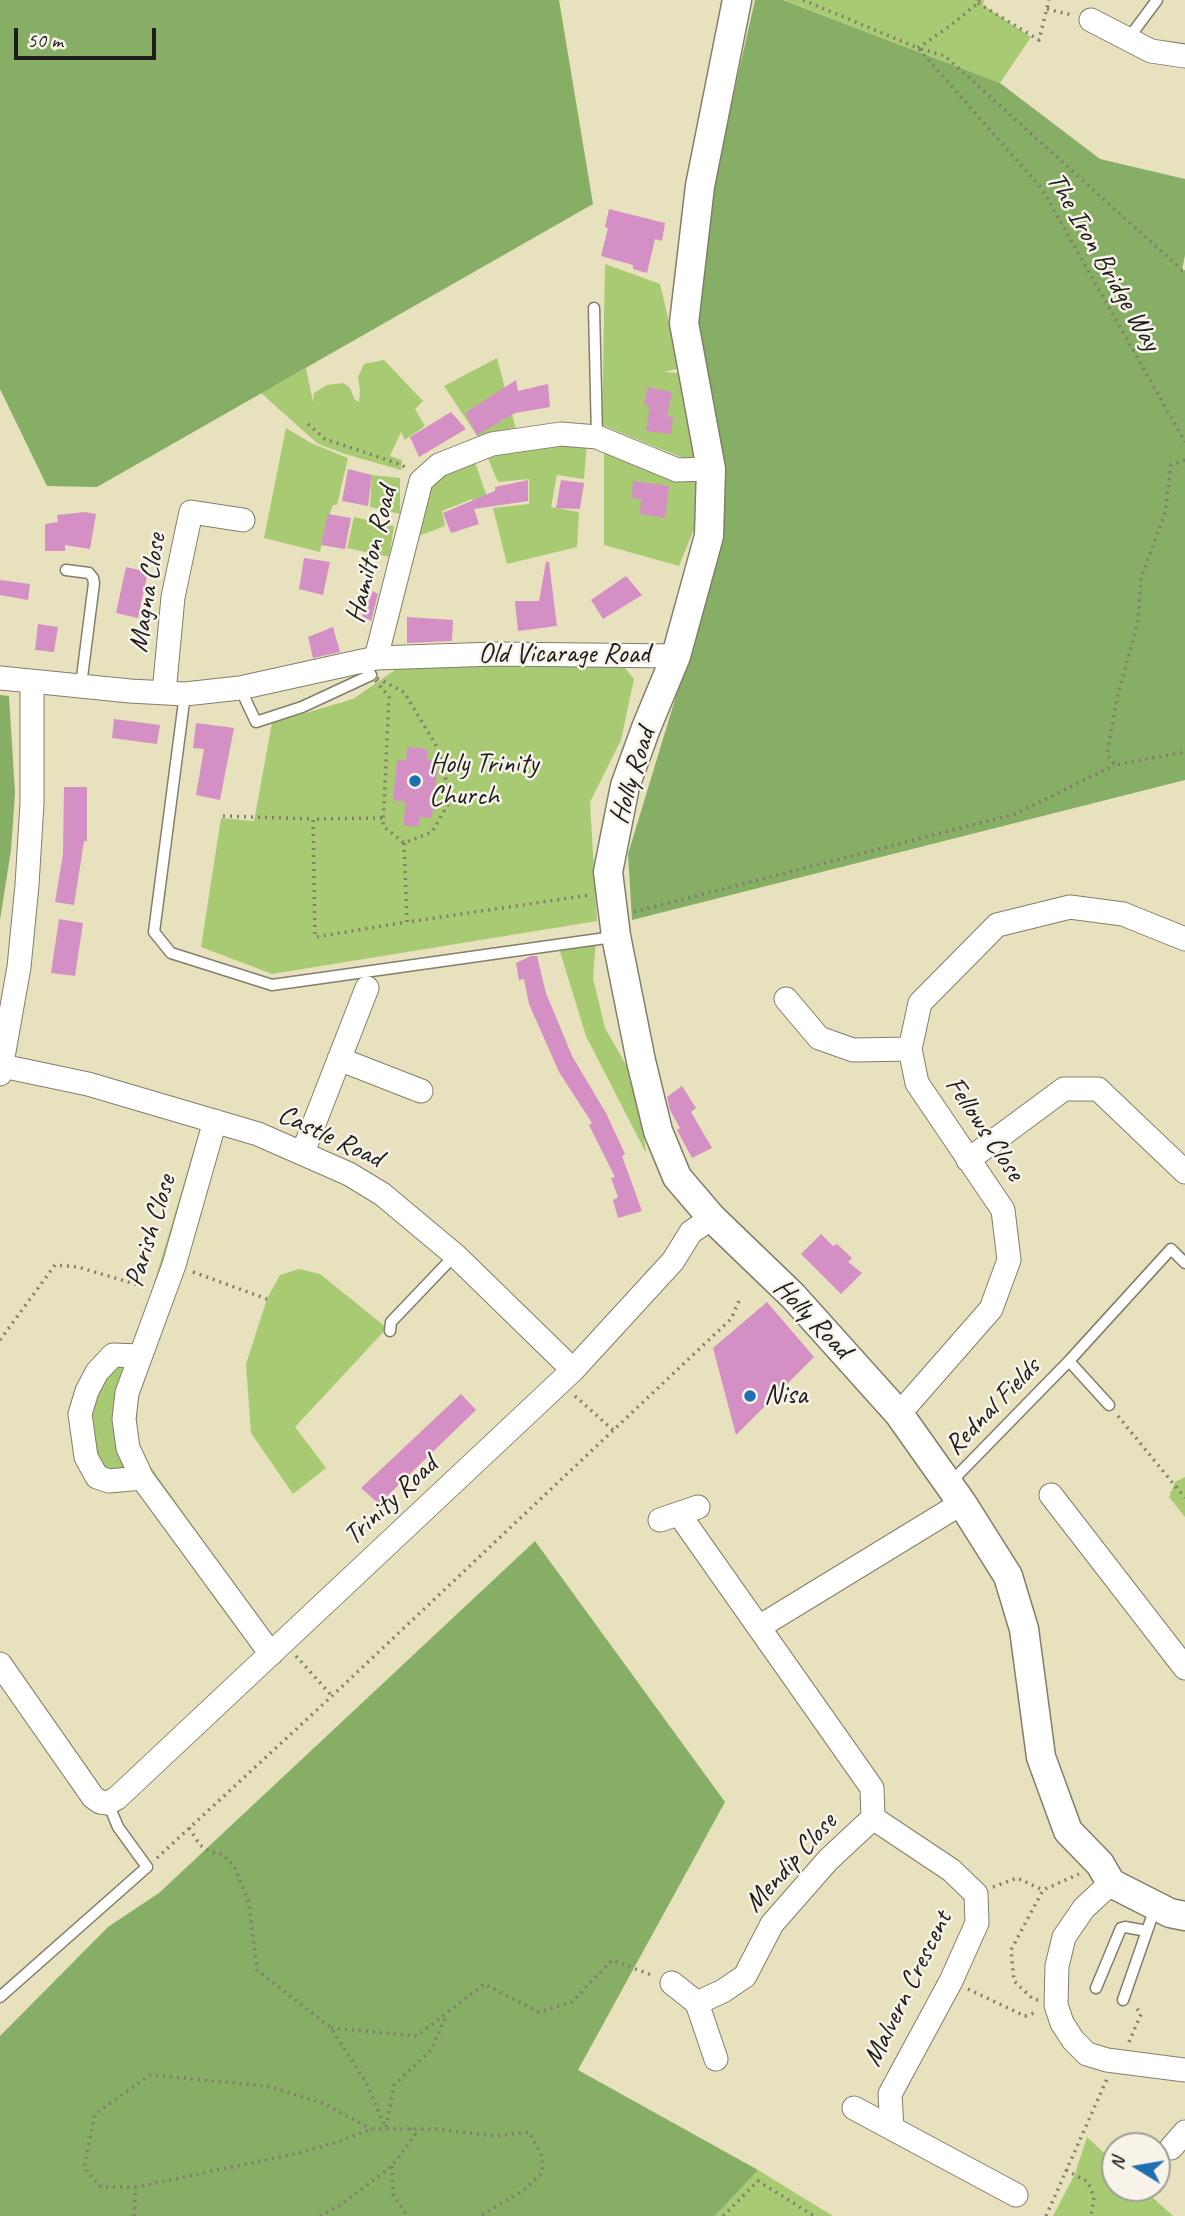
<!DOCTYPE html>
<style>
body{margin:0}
#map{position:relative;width:1185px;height:2216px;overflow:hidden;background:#e8e1bd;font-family:Caveat,sans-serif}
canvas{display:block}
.north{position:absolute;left:1101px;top:2132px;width:70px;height:70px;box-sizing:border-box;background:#f7f3e8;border:2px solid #9f9d96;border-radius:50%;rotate:281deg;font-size:19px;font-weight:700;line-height:28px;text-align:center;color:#1c1c1c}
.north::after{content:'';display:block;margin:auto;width:24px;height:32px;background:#1f6fb2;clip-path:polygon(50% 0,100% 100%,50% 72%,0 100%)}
.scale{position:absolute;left:14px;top:28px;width:142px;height:32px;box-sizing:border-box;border:4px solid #1c1c1c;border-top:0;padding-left:9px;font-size:21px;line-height:24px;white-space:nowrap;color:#1c1c1c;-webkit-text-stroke:5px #f7f3e8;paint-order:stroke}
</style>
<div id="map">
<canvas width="1185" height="2216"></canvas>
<div class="north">N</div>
<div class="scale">50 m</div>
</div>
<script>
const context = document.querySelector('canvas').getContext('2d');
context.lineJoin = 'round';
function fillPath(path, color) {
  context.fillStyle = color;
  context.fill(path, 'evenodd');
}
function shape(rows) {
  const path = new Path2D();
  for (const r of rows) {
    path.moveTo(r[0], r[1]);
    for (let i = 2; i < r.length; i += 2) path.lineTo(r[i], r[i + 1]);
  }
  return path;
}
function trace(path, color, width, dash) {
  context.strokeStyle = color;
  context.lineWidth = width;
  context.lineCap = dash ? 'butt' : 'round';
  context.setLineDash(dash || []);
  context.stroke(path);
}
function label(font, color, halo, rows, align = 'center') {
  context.font = font + ' Caveat,sans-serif';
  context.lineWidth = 5;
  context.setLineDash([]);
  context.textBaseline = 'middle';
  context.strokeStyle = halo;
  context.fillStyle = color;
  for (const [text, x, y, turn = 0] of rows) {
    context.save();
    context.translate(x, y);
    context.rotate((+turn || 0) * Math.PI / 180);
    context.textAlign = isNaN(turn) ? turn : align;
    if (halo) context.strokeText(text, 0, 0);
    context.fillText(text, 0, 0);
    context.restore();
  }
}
const green = shape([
 [784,0,984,0,983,5,1031,37,1000,83],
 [605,264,660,284,676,351,677,369,664,372,678,373,700,465,602,425],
 [497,358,517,433,478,437,444,386],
 [384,360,423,401,415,409,425,426,405,440,401,432,390,456,402,460,401,470,345,454,318,444,261,393,306,368,313,402,314,393,327,385,343,383,350,388,355,400,359,402,360,391,358,377,364,364],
 [286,428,311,443,348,458,337,505,333,505,325,527,320,552,264,538],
 [587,442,584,479,557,475,551,507,579,512,577,547,507,564,493,508,529,504,529,479,498,482,485,451],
 [604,448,702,474,708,495,679,566,604,545],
 [472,454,489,502,476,508,472,499,442,511,445,526,416,537,427,491,441,467],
 [372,475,400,478,400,514,370,507],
 [354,517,394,526,389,557,347,548],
 [619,661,634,679,621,740,590,802,597,921,272,974,201,947,221,818,254,821,272,723,353,699,401,666],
 [596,939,593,978,605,1028,629,1070,642,1121,646,1153,586,1036,558,945],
 [215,1121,184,1269,138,1400,137,1427,139,1446,150,1466,260,1620,271,1654,247,1641,217,1602,185,1554,142,1478,97,1477,87,1391,97,1372,140,1355,135,1340,152,1290,197,1139],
 [299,1269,320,1274,387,1328,295,1427,326,1468,293,1494,251,1433,246,1364,267,1299,280,1275],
 [1185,1477,1185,1517,1169,1497,1175,1482],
 [1087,2137,1115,2163,1115,2188,1142,2188,1173,2216,1053,2216,1075,2174],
 [758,2170,833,2216,715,2216]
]);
const forest = shape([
 [0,0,559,0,593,204,97,487,47,486,0,389],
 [755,0,783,0,1000,83,1100,159,1185,179,1185,255,1182,270,1185,270,1185,780,632,920,628,854,715,568,726,477,697,326,711,194],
 [0,695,9,696,15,793,11,850,0,920],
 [535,1541,725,1802,578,2070,758,2170,715,2216,0,2216,0,2036,108,1927,159,1893]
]);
const building = shape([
 [609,209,665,223,662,241,655,239,647,273,633,269,633,265,601,256,608,228,605,227],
 [516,380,518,391,548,384,550,407,515,413,477,435,465,413],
 [648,387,672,392,667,416,673,417,671,434,646,431,650,406,644,405],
 [451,412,466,429,419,457,410,437],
 [348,469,372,475,368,506,342,501],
 [528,480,528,501,474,509,479,524,451,533,443,513,495,491,495,487],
 [561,480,584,483,580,509,556,508],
 [633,481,669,486,665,518,640,514,641,499,632,498],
 [85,512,96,514,90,549,65,545,65,551,45,551,45,524,58,522,57,515],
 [328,514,351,518,345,549,321,545],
 [304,558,330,562,323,595,299,589],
 [546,562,549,562,557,626,518,631,515,601,539,601],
 [126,567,148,572,138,618,116,613],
 [626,576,642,595,603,619,591,600],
 [0,580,30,584,28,600,0,595],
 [373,591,378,594,371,621,362,616],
 [407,617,453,620,452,641,407,643],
 [38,624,58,627,54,652,35,650],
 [333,627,340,652,313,658,308,637],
 [114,719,160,725,157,744,112,738],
 [196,723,234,728,220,800,196,795,204,749,193,748],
 [407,747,428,749,427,760,438,762,432,818,420,817,418,827,403,825,406,802,393,800,397,760,406,761],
 [64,787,87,787,87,841,84,841,74,905,55,902,63,854],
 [59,919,83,923,75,976,51,973],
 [531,956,537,956,546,993,572,1056,606,1113,625,1154,622,1156,642,1211,618,1218,613,1200,618,1197,611,1178,615,1177,589,1125,592,1123,559,1072,529,1004,524,979,519,980,516,963],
 [682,1086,696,1108,691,1112,712,1148,692,1158,677,1130,680,1128,670,1110,667,1097],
 [821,1234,833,1246,837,1244,852,1258,848,1262,862,1273,841,1294,801,1254],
 [767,1302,814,1357,736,1435,713,1348],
 [461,1394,476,1410,379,1504,361,1488]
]);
const path = shape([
 [803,0,918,48,1042,189,1185,442],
 [978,3,1039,40,1049,0],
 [1047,9,1072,15],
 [918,48,951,25,978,3,979,0],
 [921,49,945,56,1182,270,1185,270],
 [308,424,325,439,402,465,406,468],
 [1185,460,1171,465,1165,513,1141,578,1138,622,1117,698,1107,754,1115,765,1185,752],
 [371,675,404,692,437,747,451,799,432,832,404,843,383,826,389,697,371,675],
 [223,816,313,819],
 [382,818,313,819,315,937,407,922],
 [404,843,407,922,590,895],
 [634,912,1015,814,1115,765],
 [193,1272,267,1299],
 [0,1340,55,1265,78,1267,145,1287],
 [575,1396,613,1430],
 [1118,1416,1185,1498],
 [296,1656,332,1696],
 [189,1828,200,1845,211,1852,222,1854,234,1866,249,1903,257,1970,330,2027,366,2082,386,2129],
 [157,1858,332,1696,731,1319,739,1301],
 [993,1887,1017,1878,1043,1890],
 [968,1989,1025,2016,1037,2012],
 [1038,2000,1033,1999,1014,1981,1011,1950,1043,1890,1079,1874],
 [331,2028,417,2036,484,1984,539,2012,572,2002,612,1960,654,1976],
 [1129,2042,1141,2014,1135,2006],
 [386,2127,394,2085,431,2050,447,2014],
 [392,2166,393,2194,407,2216],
 [1066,2170,1088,2182,1094,2197,1091,2216],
 [136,2187,101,2187,84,2168,95,2114,150,2075,267,2086,323,2103,371,2129],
 [134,2216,136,2187,299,2153,338,2142,371,2129,436,2129,495,2136,529,2132,542,2156,542,2173,524,2190,480,2216],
 [320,2216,342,2204,392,2166,415,2135,411,2128],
 [723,2216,758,2181,814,2216],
 [1046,2216,1107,2079]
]);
const service = shape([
 [1128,39,1157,0],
 [594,308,597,437],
 [66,570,89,573,93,578,94,583,81,685],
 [240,688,256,722,302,707,371,675,360,662],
 [185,694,154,932,171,953,272,985,613,937],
 [390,1331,391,1322,455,1255],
 [1069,1361,1109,1405],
 [949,1484,1069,1361,1171,1249,1185,1263],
 [1096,1988,1121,1928,1125,1927,1147,1931],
 [0,1997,147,1867,118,1827,108,1803],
 [1123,2000,1155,1908]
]);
const minor = shape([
 [1091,20,1151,51,1185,56],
 [376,658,421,481,439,465,492,444,561,434,597,437,677,470,711,469],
 [0,678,130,691,185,694,240,688,376,658,495,654,676,656],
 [164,693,173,597,191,512,243,520],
 [786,999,819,1038,853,1050,910,1049],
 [339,1059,421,1091],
 [2,1066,88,1084,258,1134,349,1174,382,1194,455,1255,573,1370],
 [0,1074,19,967,27,885,32,803,32,682],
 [215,1121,174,1265,127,1393,124,1419,128,1448,142,1478,271,1654],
 [303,1152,367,988],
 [968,1160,1064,1089,1098,1089,1185,1172],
 [140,1356,113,1355,97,1372,87,1391,80,1414,86,1457,97,1477,109,1481,142,1478],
 [899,1414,991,1309,1009,1260,1003,1210,917,1083,910,1049,920,1003,997,925,1070,907,1123,914,1185,939],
 [1051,1495,1185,1668],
 [679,1514,872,1788,873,1818,951,1870,976,1894,977,1923,951,1981,890,2094,892,2128],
 [660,1520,698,1507],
 [759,1627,962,1503],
 [0,1664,93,1797,100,1802,108,1803,117,1798,573,1370,673,1261,691,1232,712,1218],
 [1111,1883,1084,1908,1064,1937,1057,1966,1056,2005,1062,2023,1073,2040,1087,2054,1107,2060,1185,2070],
 [672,1983,697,2003,716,2059],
 [697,2003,723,1991,745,1976,772,1924,828,1860,873,1818],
 [854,2108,1016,2195],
 [1171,2148,1185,2132]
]);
const tertiary = shape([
 [737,0,700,186,684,323,711,469,709,536,676,656,646,728,625,786,608,872,616,936,641,1061,658,1131,677,1177,712,1218,793,1296,899,1414,962,1503,1008,1576,1024,1629,1041,1757,1068,1831,1100,1864,1111,1883,1170,1913,1185,1916]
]);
const markers = [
 [415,781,7,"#1f6fb2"],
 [750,1396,7,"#1f6fb2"]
];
const streetNames = [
 ["The Iron Bridge Way",1103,262,60],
 ["Hamilton Road",372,555,-76],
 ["Magna Close",148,593,-81],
 ["Old Vicarage Road",564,655],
 ["Holly Road",633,776,-73],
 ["Fellows Close",984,1129,56],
 ["Castle Road",330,1137,25],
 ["Parish Close",151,1231,-73],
 ["Holly Road",812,1319,46],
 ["Rednal Fields",993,1407,-46],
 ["Trinity Road",391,1501,-43],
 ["Mendip Close",791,1863,-48],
 ["Malvern Crescent",908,1989,-64]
];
const poiNames = [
 ["Holy Trinity",429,765],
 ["Church",429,797],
 ["Nisa",764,1396]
];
fillPath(green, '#a8ca73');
fillPath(forest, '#86ae65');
fillPath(building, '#d48fc5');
trace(service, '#827e6c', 13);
trace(minor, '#827e6c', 25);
trace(tertiary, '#827e6c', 31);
trace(path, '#827e6c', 3.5, [2, 5]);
trace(service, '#fff', 10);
trace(minor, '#fff', 23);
trace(tertiary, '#fff', 28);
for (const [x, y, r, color] of markers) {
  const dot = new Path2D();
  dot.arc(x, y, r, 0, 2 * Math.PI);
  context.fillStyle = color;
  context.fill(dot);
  trace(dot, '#f7f3e8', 2.5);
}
label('28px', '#1c1c1c', '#f7f3e8', streetNames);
label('28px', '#1c1c1c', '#f7f3e8', poiNames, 'left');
</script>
